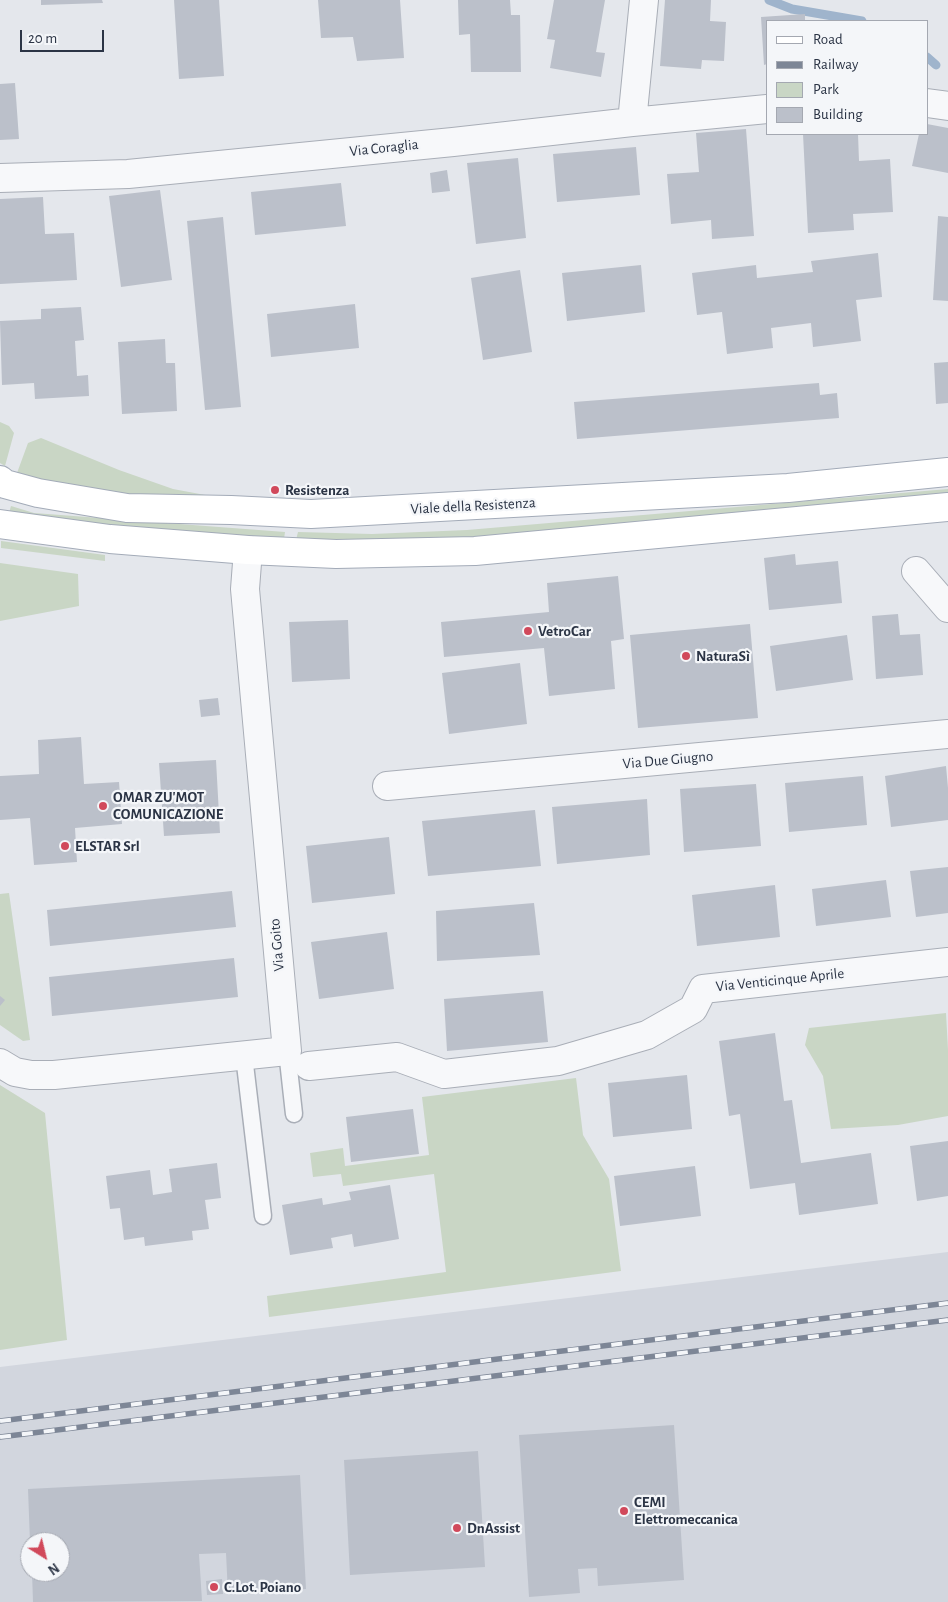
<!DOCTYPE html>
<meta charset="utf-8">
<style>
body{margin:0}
#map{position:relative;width:948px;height:1602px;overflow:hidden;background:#e4e7ec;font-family:"Alegreya Sans",sans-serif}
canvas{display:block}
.legend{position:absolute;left:766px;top:20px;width:162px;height:115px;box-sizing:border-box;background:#f4f6f9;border:1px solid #a4a8b1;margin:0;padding:6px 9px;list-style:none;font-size:15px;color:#2b3445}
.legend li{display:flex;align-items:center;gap:10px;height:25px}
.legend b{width:25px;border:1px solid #a4a8b1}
.north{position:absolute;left:20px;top:1532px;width:50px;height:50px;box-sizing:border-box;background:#f4f6f9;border:1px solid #a4a8b1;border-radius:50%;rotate:144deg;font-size:14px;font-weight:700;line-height:20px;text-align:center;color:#2b3445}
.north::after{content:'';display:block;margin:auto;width:18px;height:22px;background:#d1495b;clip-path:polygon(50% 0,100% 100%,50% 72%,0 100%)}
.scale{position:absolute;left:20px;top:30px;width:84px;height:22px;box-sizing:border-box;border:2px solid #2b3445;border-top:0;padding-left:6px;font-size:15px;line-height:18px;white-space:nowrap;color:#2b3445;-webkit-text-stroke:4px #f4f6f9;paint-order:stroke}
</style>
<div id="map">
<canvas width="948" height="1602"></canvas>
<ul class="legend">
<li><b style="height:6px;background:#fff"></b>Road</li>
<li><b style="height:6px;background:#7d8696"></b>Railway</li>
<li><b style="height:14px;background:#c9d6c5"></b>Park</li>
<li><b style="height:14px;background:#bbc0ca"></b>Building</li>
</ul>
<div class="north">N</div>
<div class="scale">20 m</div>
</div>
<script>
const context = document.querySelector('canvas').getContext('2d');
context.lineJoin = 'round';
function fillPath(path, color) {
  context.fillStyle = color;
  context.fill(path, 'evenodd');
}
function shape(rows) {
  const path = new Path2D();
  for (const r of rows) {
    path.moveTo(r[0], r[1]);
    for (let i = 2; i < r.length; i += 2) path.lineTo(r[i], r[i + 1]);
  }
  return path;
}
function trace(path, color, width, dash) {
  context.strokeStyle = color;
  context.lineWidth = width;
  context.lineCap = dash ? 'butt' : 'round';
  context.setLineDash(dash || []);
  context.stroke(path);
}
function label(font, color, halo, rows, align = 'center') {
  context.font = font + ' "Alegreya Sans",sans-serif';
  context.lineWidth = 4.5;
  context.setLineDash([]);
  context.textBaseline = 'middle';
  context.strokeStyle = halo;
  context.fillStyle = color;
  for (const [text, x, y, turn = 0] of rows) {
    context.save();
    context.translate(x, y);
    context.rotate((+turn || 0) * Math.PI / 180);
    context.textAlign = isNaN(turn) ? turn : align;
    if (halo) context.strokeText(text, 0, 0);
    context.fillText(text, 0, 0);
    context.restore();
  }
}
const built = shape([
 [948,1252,948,1602,0,1602,0,1367],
 [30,1542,60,1542,60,1572,30,1572]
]);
const green = shape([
 [0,422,9,426,14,433,5,466,0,463],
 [41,438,119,470,173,489,216,497,215,502,99,492,46,483,17,473,28,443],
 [948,489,948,498,468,539,373,541,296,540,298,532,372,534,467,530],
 [11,506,34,513,285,532,284,539,108,526,9,513],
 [1,541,105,555,105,561,1,548],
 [0,563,78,574,79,606,0,621],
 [9,893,30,1040,23,1041,0,1025,0,894],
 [946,1013,948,1050,948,1116,898,1125,831,1129,823,1076,805,1045,809,1028],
 [576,1078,583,1135,609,1179,621,1271,269,1317,267,1296,446,1272,434,1174,343,1186,341,1174,313,1177,310,1153,343,1148,345,1166,429,1155,422,1097],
 [0,1085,45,1113,67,1340,0,1350]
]);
const stream = shape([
 [769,0,792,9,862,21],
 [927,57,936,65]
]);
const building = shape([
 [41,0,102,0,103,3,41,5],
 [174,0,219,0,224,76,179,79],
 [318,0,400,0,404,58,357,61,353,37,321,38],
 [458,0,510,0,511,15,520,15,521,72,471,72,470,34,459,35],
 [554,0,605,0,596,52,605,53,601,77,550,68,555,40,547,39],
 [665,0,711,0,710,21,726,22,724,61,702,60,701,69,660,66],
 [805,14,805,21,767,21,767,64,764,65,761,17],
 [15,83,19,139,0,140,0,84],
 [927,124,948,128,948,173,912,166,919,134,927,134],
 [746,129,754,236,712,239,711,220,671,224,667,174,699,172,696,133],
 [803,134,858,134,859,161,890,159,893,212,853,214,854,230,808,233],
 [636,147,640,195,557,202,553,154],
 [518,158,526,238,476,244,467,163],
 [447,170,450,191,432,193,430,173],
 [341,183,346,226,255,235,251,192],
 [160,190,172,280,121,287,109,196],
 [43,197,45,234,74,233,77,280,0,284,0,199],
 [938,216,948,217,948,301,933,300],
 [223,217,241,407,205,410,187,221],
 [878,253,882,297,856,300,861,341,813,347,811,323,771,328,773,348,727,354,722,312,697,315,692,273,756,265,757,278,813,272,811,261],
 [641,265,645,312,567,321,562,273],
 [520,270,532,352,483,360,471,278],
 [355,304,359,348,271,357,267,314],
 [81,307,84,340,75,341,77,376,88,375,89,396,35,399,34,383,2,385,0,321,41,319,41,309],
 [165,339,166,363,175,363,177,411,122,414,118,342],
 [948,362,948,403,936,404,934,363],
 [819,383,820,395,837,393,839,418,577,439,574,402],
 [795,554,796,565,838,561,842,603,769,610,764,558],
 [618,576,624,639,611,641,615,689,549,696,544,648,444,657,441,622,549,612,547,583],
 [898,614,900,635,920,634,923,675,876,679,872,616],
 [348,620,350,679,292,682,289,622],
 [750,624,758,718,638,728,630,635],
 [847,635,853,680,776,691,770,646],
 [520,663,527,724,449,734,442,673],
 [218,698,220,715,201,717,199,700],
 [81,737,84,784,119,782,122,824,75,828,77,862,34,865,30,818,0,820,0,776,39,774,38,740],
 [216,760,220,833,164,836,159,763],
 [946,766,948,788,948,820,891,827,885,776],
 [863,776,867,825,789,832,785,783],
 [756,784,761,846,684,852,680,789],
 [647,799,650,855,557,864,552,807],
 [535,810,541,866,428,876,422,821],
 [389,837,395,894,312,903,306,846],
 [948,867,948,913,916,917,910,871],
 [886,880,891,917,816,926,812,889],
 [775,885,780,937,697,946,692,895],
 [232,891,236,927,50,946,47,910],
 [534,903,540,955,437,961,436,911],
 [387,932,394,989,319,999,311,942],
 [234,958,238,997,52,1016,49,977],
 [543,991,548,1042,447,1051,444,999],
 [0,996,5,1000,0,1006],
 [775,1033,784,1101,792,1100,801,1163,871,1153,878,1204,799,1215,795,1183,750,1189,740,1114,729,1116,719,1041],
 [687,1075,692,1129,613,1137,608,1083],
 [413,1109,419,1154,351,1162,346,1117],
 [948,1141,948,1196,917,1201,910,1146],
 [217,1163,221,1198,205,1200,209,1229,192,1231,193,1240,145,1246,144,1237,124,1240,120,1208,110,1209,106,1176,150,1170,153,1195,172,1192,169,1169],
 [695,1166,701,1216,620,1226,614,1176],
 [390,1185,399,1239,354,1247,352,1234,331,1238,333,1248,290,1255,282,1205,322,1198,323,1205,351,1200,349,1192],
 [674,1425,684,1580,598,1586,597,1568,578,1569,580,1593,529,1597,519,1435],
 [478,1451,485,1567,350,1575,344,1460],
 [300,1475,306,1589,228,1594,226,1553,199,1554,202,1601,33,1602,32,1572,60,1572,60,1542,30,1542,28,1489],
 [222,1579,223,1594,207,1595,206,1581]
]);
const lane = shape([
 [287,1051,294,1114],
 [244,1056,263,1216]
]);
const street = shape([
 [927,103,948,106],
 [632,122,644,0],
 [0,178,128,174,453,142,632,122,767,109],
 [916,571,948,608],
 [387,786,948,734],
 [0,1063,15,1072,31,1075,54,1075,287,1051,245,589,248,550],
 [309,1066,397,1057,444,1074,558,1061,647,1035,693,1009,703,989,948,962]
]);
const primary = shape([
 [0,480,5,484,38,493,127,508,231,510,311,514,788,488,948,472],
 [0,524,110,539,248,550,336,554,475,551,948,507]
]);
const rail = shape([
 [0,1421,948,1303],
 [0,1437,948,1320]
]);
const markers = [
 [275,490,5,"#d1495b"],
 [528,631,5,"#d1495b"],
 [686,656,5,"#d1495b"],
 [103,806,5,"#d1495b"],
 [65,846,5,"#d1495b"],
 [624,1511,5,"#d1495b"],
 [457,1528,5,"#d1495b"],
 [214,1587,5,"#d1495b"]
];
const streetNames = [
 ["Via Coraglia",384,148,-6],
 ["Viale della Resistenza",473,506,-3],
 ["Via Due Giugno",668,760,-5],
 ["Via Goito",277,945,-95],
 ["Via Venticinque Aprile",780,980,-6]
];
const poiNames = [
 ["Resistenza",285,490],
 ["VetroCar",538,631],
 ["NaturaSì",696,656],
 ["OMAR ZU'MOT",113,797],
 ["COMUNICAZIONE",113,814],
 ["ELSTAR Srl",75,846],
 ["CEMI",634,1502],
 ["Elettromeccanica",634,1519],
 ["DnAssist",467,1528],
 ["C.Lot. Poiano",224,1587]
];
fillPath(built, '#d2d6de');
fillPath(green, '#c9d6c5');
trace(stream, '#9fb4cc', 9);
fillPath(building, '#bbc0ca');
trace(lane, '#a9aeb7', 19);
trace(street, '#a9aeb7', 30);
trace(primary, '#a3abb8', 30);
trace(lane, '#f7f8fa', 16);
trace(street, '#f7f8fa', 28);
trace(primary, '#fff', 28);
trace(rail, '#7d8696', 5.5);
trace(rail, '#f4f6f9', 4, [11]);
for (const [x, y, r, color] of markers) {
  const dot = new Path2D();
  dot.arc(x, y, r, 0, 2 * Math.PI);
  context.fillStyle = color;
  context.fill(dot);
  trace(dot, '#f4f6f9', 2);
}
label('15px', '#2b3445', '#f4f6f9', streetNames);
label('bold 15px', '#2b3445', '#f4f6f9', poiNames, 'left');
</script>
